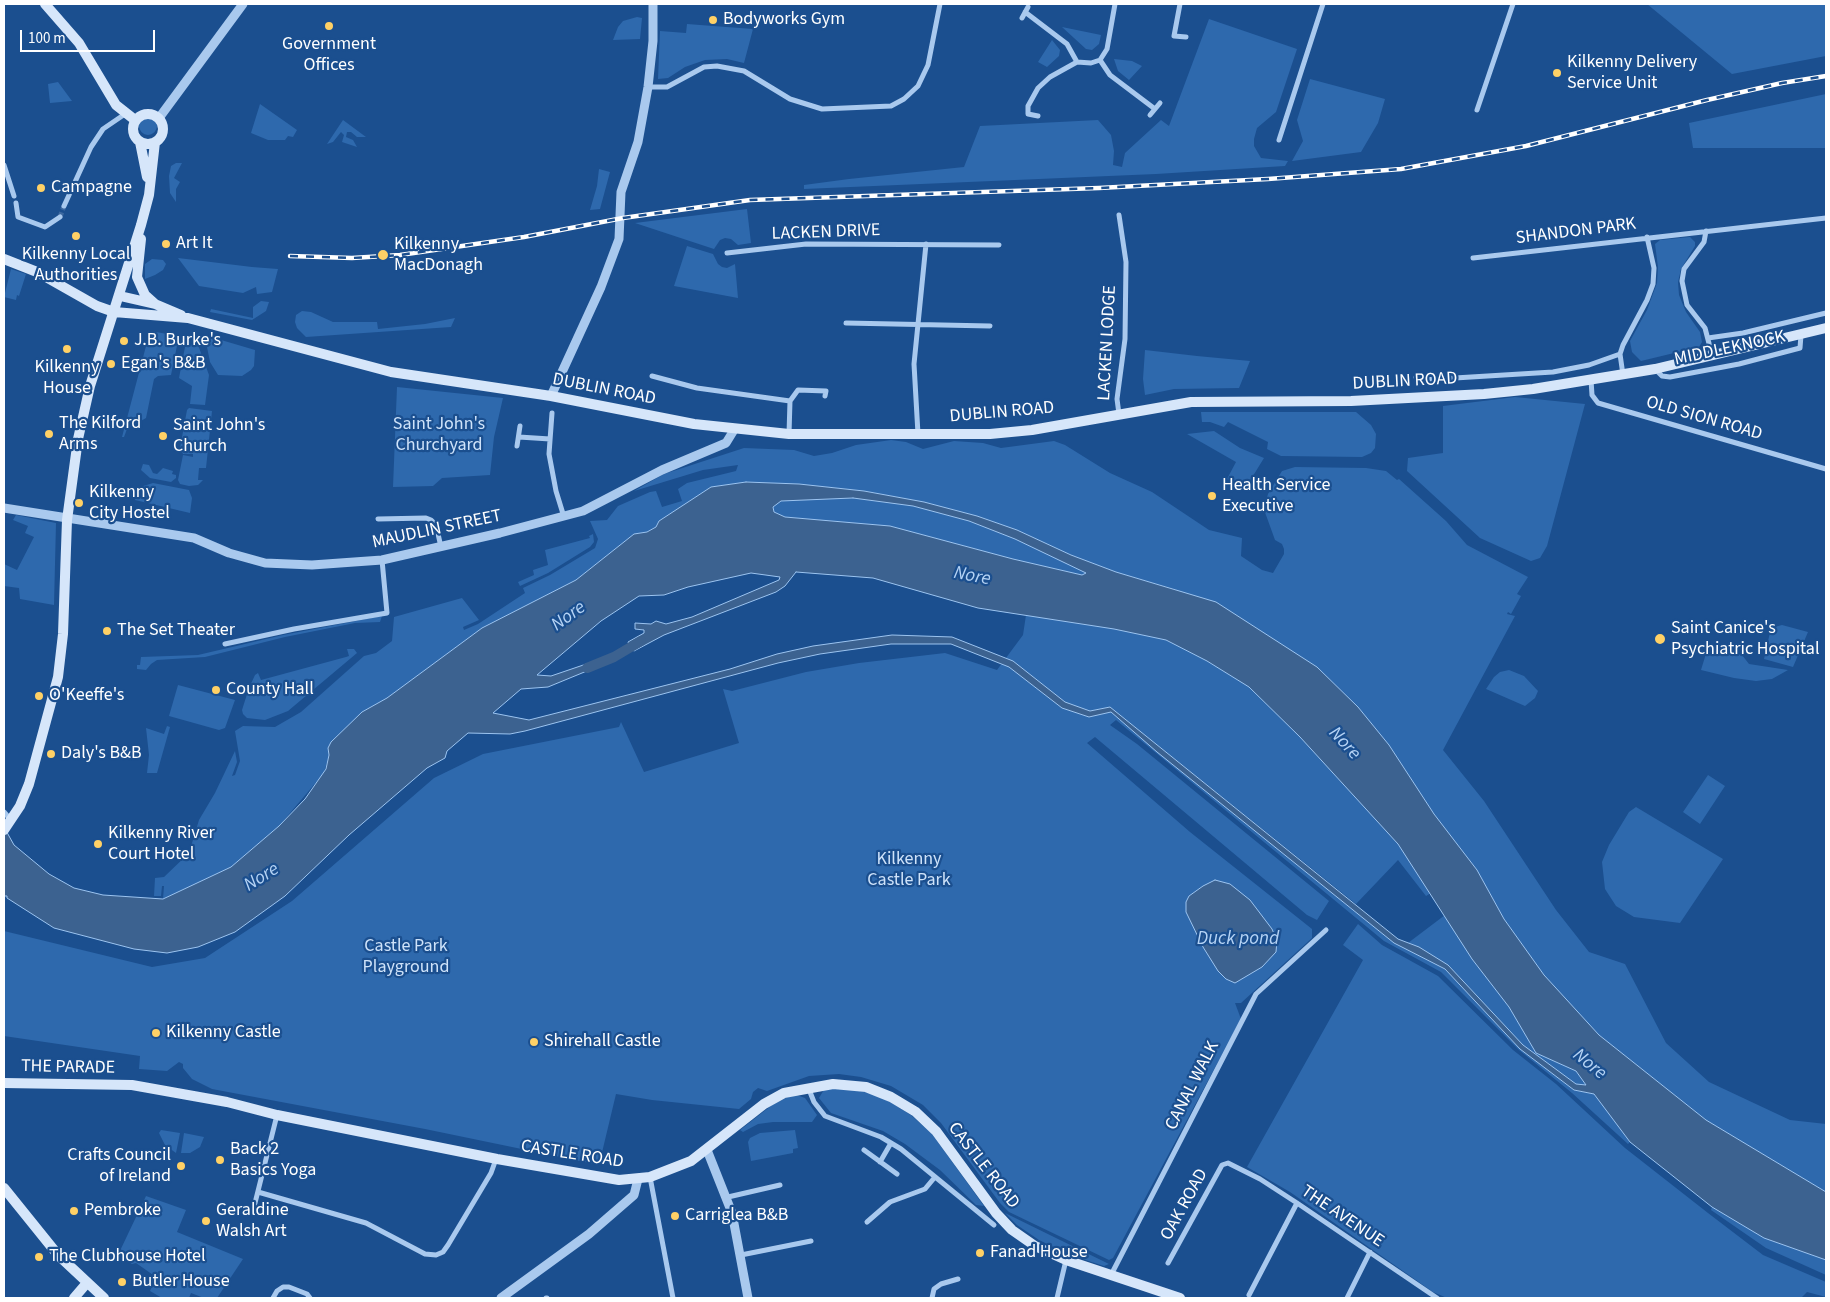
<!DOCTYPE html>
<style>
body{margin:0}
#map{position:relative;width:1830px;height:1302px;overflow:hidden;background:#1b4f8f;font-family:"Source Sans 3",sans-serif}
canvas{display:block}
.frame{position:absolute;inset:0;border:5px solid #fff;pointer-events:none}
.scale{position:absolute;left:20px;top:30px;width:135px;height:22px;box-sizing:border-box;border:2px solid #fff;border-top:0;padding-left:6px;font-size:15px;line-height:18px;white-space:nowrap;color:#fff;-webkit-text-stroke:4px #1b4f8f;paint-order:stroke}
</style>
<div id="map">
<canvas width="1830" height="1302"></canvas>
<div class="frame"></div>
<div class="scale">100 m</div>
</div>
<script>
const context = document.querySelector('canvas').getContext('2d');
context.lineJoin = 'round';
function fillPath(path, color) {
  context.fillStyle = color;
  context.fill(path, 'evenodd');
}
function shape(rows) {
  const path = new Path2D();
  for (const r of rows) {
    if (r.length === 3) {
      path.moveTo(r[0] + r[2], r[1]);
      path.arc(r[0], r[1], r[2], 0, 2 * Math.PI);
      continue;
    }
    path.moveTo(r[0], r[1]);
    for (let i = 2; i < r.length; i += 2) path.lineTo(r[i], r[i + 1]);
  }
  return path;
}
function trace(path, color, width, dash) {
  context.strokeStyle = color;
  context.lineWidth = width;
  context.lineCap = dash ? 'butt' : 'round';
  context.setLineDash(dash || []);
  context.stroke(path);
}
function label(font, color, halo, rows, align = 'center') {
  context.font = font + ' "Source Sans 3",sans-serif';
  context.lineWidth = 4.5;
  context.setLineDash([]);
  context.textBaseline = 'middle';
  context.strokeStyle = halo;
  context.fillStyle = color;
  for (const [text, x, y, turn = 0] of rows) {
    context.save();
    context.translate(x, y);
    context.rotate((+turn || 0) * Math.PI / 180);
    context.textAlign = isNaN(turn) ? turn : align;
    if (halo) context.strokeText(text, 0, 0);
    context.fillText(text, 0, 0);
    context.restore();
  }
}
const green = shape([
 [1647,4,1826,4,1826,56,1732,74],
 [637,17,642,18,640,39,613,40,618,27,623,21],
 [1209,19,1297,49,1276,112,1257,128,1254,139,1254,146,1261,158,1288,161,1285,166,1156,174,804,189,804,185,849,179,964,167,980,126,1098,120,1111,135,1114,151,1113,165,1122,167,1125,153,1161,120,1169,126],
 [687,24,753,29,744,63,727,59,705,60,685,67,668,78,658,79,660,31,686,33],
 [1062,27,1101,35,1099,44,1092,50,1086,49],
 [1052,40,1060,50,1059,56,1047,67,1038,62],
 [1114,59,1132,61,1142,66,1129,80,1118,71],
 [1310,79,1385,99,1378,123,1361,152,1292,161,1303,141,1297,120],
 [58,82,72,101,50,103,48,84],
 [1826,94,1826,148,1693,148,1689,123],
 [260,104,297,130,293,137,288,136,285,140,268,140,251,133],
 [148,126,9],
 [343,120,366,137,357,137,351,132,347,132,346,137,353,140,357,147,342,142,344,135,341,132,333,142,327,144],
 [176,163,182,163,174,178,180,182,176,189,176,202,170,193,169,176,171,166],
 [599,169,610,172,600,209,590,210,597,186],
 [747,209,751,243,738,245,731,239,725,238,720,240,714,249,635,223],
 [1690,237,1695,242,1695,246,1681,269,1678,282,1679,295,1686,312,1700,332,1702,342,1699,347,1641,361,1632,352,1630,341,1647,310,1657,283,1658,267,1655,244,1660,240],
 [687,246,713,254,718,264,722,267,727,268,735,264,738,298,674,286],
 [178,258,252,267,278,269,272,292,257,294,256,287,243,293,199,286],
 [152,259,163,260,166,264,163,270,155,275,145,279,145,264],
 [11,269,26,274,19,296,17,295,16,300,4,297],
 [261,301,269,302,266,311,252,320,210,312,211,309,253,318,253,307],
 [302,311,311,312,333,322,377,322,378,329,425,324,455,318,451,327,306,337,297,328,295,322,296,315],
 [150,331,179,336,171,375,158,376,154,379,146,418,127,429,124,437,122,437],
 [211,337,255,350,254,366,251,370,242,376,218,375,210,362,206,342],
 [197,342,209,375,205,405,190,404,192,386,179,378,185,347],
 [1145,350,1197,356,1250,361,1239,388,1174,389,1145,395,1143,379],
 [397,387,503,398,494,437,490,475,442,478,433,486,393,487],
 [1515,397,1585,404,1547,546,1540,558,1531,561,1480,538,1407,471,1408,458,1443,453,1443,406],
 [189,408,212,411,206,468,199,468,198,480,203,480,198,485,189,486,180,484,178,480,183,455,193,457,193,454,183,454,180,448,187,410],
 [1201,412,1356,412,1371,425,1376,434,1375,448,1371,453,1362,457,1281,456,1267,449,1268,442,1228,422,1224,427,1210,422,1202,422],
 [1214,431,1240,448,1264,458,1248,484,1237,486,1227,479,1236,462,1187,434],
 [891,440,906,442,923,449,954,441,983,443,1001,448,1054,441,1065,445,1110,473,1152,492,1209,530,1242,538,1241,556,1262,570,1273,573,1284,554,1284,549,1282,544,1275,540,1262,504,1265,504,1268,494,1282,471,1295,467,1366,468,1386,471,1397,480,1399,479,1446,521,1467,545,1528,577,1517,594,1521,596,1511,614,1508,612,1507,614,1515,616,1443,750,1484,801,1556,910,1589,952,1625,964,1666,1043,1709,1082,1790,1120,1826,1124,1826,1192,1706,1120,1599,1035,1544,975,1504,919,1477,870,1434,814,1389,745,1358,707,1317,667,1268,637,1174,589,1116,572,1071,555,1017,530,977,516,924,502,865,491,799,484,747,482,711,487,660,521,656,527,647,532,634,534,576,580,482,628,387,698,362,712,328,748,329,755,324,773,279,826,231,867,163,899,164,886,162,886,161,896,154,896,155,878,164,877,189,853,199,820,215,793,235,751,237,762,232,776,235,775,240,761,235,731,243,726,275,727,301,712,364,656,376,653,392,641,394,617,462,598,479,620,463,627,464,630,478,624,525,593,523,588,550,575,595,548,598,539,590,521,607,520,618,506,650,492,656,491,662,507,682,501,678,489,687,483,736,471,738,465,703,470,634,491,664,474,744,448,794,450,814,456,832,453,856,445],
 [143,464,149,465,153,473,157,474,163,468,173,471,172,474,176,475,176,478,171,482,150,478,141,470],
 [153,483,189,490,192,498,190,513,135,500,137,488],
 [853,498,913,506,969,521,1015,539,1087,573,1082,575,1013,559,890,526,785,517,774,512,773,507,781,500],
 [16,515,56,523,54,605,20,599,19,588,4,586,4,564,17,570,34,537,25,533,28,526,13,520],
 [593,534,594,542,590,547,548,573,520,586,518,582,534,575,533,570,548,565,545,550,590,538,589,536],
 [1026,615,1114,629,1166,640,1207,661,1249,687,1300,737,1398,844,1431,893,1426,896,1398,860,1356,904,1121,716,1118,718,1394,943,1445,969,1520,1049,1574,1090,1594,1094,1630,1142,1628,1144,1572,1093,1519,1050,1441,972,1384,941,1116,720,1110,725,1137,744,1329,901,1317,920,1307,915,1095,737,1087,743,1190,832,1312,929,1312,938,1241,1003,1235,1003,1241,1019,1113,1258,1109,1260,1009,1212,1000,1203,941,1123,923,1105,891,1086,861,1077,839,1074,809,1076,767,1091,758,1088,753,1092,751,1099,739,1109,652,1100,616,1094,599,1165,425,1129,212,1089,192,1079,183,1068,183,1064,179,1062,167,1071,139,1069,140,1056,4,1036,4,931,152,967,205,958,292,901,434,778,483,754,619,727,621,722,644,772,739,743,723,689,732,691,806,672,859,663,945,653,997,670,1023,635],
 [382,616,380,622,355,623,285,637,205,657,157,660,151,664,146,670,137,669,137,665,140,665,141,657,198,655,283,635],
 [1782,625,1808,632,1793,667,1764,659,1771,628],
 [1708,647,1742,655,1749,664,1788,670,1772,679,1756,681,1734,678,1701,670],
 [347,649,354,649,357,653,288,711,265,720,247,718,243,714,242,710,249,688,255,675,258,673,261,680,346,657,349,656],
 [1509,670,1524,676,1538,691,1535,698,1525,706,1486,689,1494,677,1500,672],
 [178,685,235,700,225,728,219,730,169,716],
 [167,726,170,727,157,773,147,773,149,755,146,728,164,734],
 [1708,775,1725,786,1700,824,1683,812],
 [1636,807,1723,859,1680,923,1634,917,1616,906,1605,889,1602,862,1609,845,1629,812],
 [1445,915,1472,959,1509,1007,1536,1053,1576,1071,1586,1085,1576,1084,1523,1045,1448,965,1408,943],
 [1358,924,1382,945,1438,976,1513,1050,1556,1084,1625,1148,1708,1213,1763,1255,1826,1282,1826,1297,1807,1292,1801,1298,1447,1298,1433,1292,1290,1192,1247,1167,1363,960,1343,945],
 [825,1088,855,1090,870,1093,885,1099,911,1115,932,1134,984,1206,976,1205,940,1170,905,1144,883,1131,831,1113,819,1098],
 [794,1094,805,1098,817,1115,812,1122,773,1122,758,1124,743,1132,740,1130,772,1105],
 [161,1130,180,1133,176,1153,165,1145,159,1133],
 [795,1130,798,1148,793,1149,793,1153,751,1161,748,1142,750,1138,760,1133],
 [184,1133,204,1137,200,1147,190,1153,181,1153],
 [146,1196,186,1210,177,1232,243,1259,217,1298,204,1298,191,1293,189,1298,162,1298,150,1291,156,1277,136,1263,132,1264,118,1255],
 [1712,1207,1764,1238,1826,1260,1826,1275,1766,1248,1711,1210],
 [1005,1213,1109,1264,1104,1266,1070,1255,1039,1240,1017,1225]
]);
const water = shape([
 [746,482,799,484,864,491,924,502,977,516,1017,530,1071,555,1116,572,1216,602,1317,667,1358,707,1389,745,1434,814,1477,870,1504,919,1544,975,1599,1035,1706,1120,1826,1192,1826,1260,1764,1238,1712,1207,1630,1142,1594,1094,1574,1090,1520,1049,1445,969,1394,943,1157,752,1111,712,1089,717,1062,708,1009,667,951,644,891,644,820,654,778,663,525,731,510,734,468,733,447,751,445,758,427,768,349,835,285,896,235,932,198,947,167,953,134,949,54,928,7,898,7,896,4,896,4,827,14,845,49,874,74,888,103,895,163,899,231,867,279,826,305,799,326,769,329,755,328,748,331,742,362,712,387,698,482,628,576,580,634,534,647,532,656,527,659,521,711,487,746,482],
 [853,498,913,506,969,521,1015,539,1086,573,1082,575,1013,559,890,526,785,517,774,512,773,507,781,501,853,498],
 [796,572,873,578,978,608,1114,629,1166,640,1207,661,1249,687,1300,737,1398,844,1472,959,1509,1007,1536,1053,1576,1071,1586,1085,1576,1084,1523,1045,1448,965,1419,947,1398,939,1110,707,1090,711,1065,702,1013,661,952,637,892,635,813,646,777,654,730,669,529,720,493,713,521,689,548,687,599,666,598,660,551,676,537,675,601,621,639,596,664,595,688,587,751,573,780,577,779,580,692,617,666,624,656,621,651,624,635,623,635,629,644,630,644,633,628,642,630,648,634,651,664,635,776,592,785,586,796,572],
 [1215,880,1230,884,1250,900,1272,929,1277,941,1276,952,1262,967,1235,983,1226,979,1218,971,1203,947,1186,912,1186,902,1189,896,1203,886,1215,880]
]);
const canal = shape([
 [587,668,614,657,641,641]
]);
const minorTunnel = shape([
 [60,217,64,206]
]);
const minor = shape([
 [1180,4,1174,36,1186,37],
 [1025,12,1067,44,1077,62],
 [1022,18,1028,7],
 [1100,60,1110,75,1155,109],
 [648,87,667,87,704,67,717,66,744,71,790,99,822,109,891,106,904,99,918,86,928,65,940,4],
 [1477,110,1513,4],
 [1150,115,1160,103],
 [1038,116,1028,114,1028,106,1038,88,1050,77,1077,62,1091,63,1100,60,1107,49,1115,4],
 [1279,140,1323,4],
 [4,165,14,196],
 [16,203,18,217,45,227,60,217],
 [64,206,91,147,103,129,125,114],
 [1706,231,1704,242,1684,269,1682,281,1687,305,1705,328,1712,355],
 [727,253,806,244,999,245],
 [1473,258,1826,218],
 [846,323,990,326],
 [1708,338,1743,333,1826,313],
 [1655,369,1662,376,1670,377,1739,364,1800,348,1801,335],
 [1623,375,1620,354,1623,345,1647,300,1653,284,1654,268,1647,237],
 [652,376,697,388,790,401,789,434],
 [1416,377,1422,380,1553,372,1589,365,1620,354],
 [1591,380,1592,395,1598,403,1826,469],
 [790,401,798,390,826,391,825,396],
 [552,413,549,454,556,491,564,517],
 [1119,414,1117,399,1125,339,1126,262,1119,215],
 [918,434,914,364,926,244],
 [519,437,550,439],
 [517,446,520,426],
 [378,519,426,518,431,520,436,525,441,547],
 [225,644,294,629,387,613,382,560],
 [4,812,10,819],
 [808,1087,814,1102,825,1116,881,1137,901,1149,994,1225],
 [864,1150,897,1174],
 [880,1162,891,1143],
 [650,1177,673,1298],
 [258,1192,366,1223,425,1254,436,1255,443,1252,448,1245,491,1173,496,1159],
 [728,1197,780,1185],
 [253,1211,277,1115],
 [867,1222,890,1202,925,1189,935,1177],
 [741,1255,811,1241],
 [1168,1263,1222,1165,1228,1163,1260,1179,1297,1203,1437,1298],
 [1111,1275,1256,994,1326,930],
 [1249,1295,1297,1203],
 [273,1298,277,1291,283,1287,289,1287,307,1294,310,1298],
 [546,1298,547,1298],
 [932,1298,934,1289,941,1284,958,1279],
 [1057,1298,1066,1260],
 [1347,1298,1370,1252]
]);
const tertiary = shape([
 [159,118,243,4],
 [551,396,601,287,619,239,621,192,638,142,648,87,653,41,653,4],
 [4,508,194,538,229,553,265,563,312,565,382,560,500,533,583,511,662,470,726,443,734,430],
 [707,1150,732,1213,748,1298],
 [501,1298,589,1234,634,1195,638,1179]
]);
const secondary = shape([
 [45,4,79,43,116,105,135,120],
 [148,129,15],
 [140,142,147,177],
 [141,239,137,277,145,295,155,304],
 [4,259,37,272,97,306,114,312,188,318,391,372,551,396,694,424,789,434,990,434,1032,430,1191,402,1351,401,1484,394,1533,389,1655,369,1826,328],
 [120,296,155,304,181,315],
 [4,830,20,806,29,784,58,677,63,634,67,520,78,439,90,386,141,225,149,195,155,142],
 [4,1083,132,1085,227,1102,277,1115,497,1159,619,1180,650,1177,691,1161,764,1104,784,1093,833,1084,866,1087,891,1097,916,1112,936,1131,996,1213,1012,1230,1035,1246,1066,1260,1180,1298],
 [4,1188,58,1255,104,1298],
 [74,1298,86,1284]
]);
const rail = shape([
 [290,256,352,258,400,255,524,237,623,218,750,200,1099,188,1268,179,1401,169,1526,146,1707,100,1782,83,1826,76]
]);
const markers = [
 [713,20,5,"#ffd166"],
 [329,26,5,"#ffd166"],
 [1557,73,5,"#ffd166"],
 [41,188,5,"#ffd166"],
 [76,236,5,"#ffd166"],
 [166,244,5,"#ffd166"],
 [383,255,6,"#ffd166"],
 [124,341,5,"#ffd166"],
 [67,349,5,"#ffd166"],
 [111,364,5,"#ffd166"],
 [49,434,5,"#ffd166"],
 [163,436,5,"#ffd166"],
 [1212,496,5,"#ffd166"],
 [79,503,5,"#ffd166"],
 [107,631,5,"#ffd166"],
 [1660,639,6,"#ffd166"],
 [216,690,5,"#ffd166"],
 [39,696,5,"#ffd166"],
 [51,754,5,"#ffd166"],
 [98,844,5,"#ffd166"],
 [156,1033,5,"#ffd166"],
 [534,1042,5,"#ffd166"],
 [220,1160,5,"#ffd166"],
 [181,1166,5,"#ffd166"],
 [74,1211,5,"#ffd166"],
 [675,1216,5,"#ffd166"],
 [206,1221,5,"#ffd166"],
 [980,1253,5,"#ffd166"],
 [39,1257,5,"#ffd166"],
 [122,1282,5,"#ffd166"]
];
const poiNames = [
 ["Bodyworks Gym",723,20],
 ["Government",329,45,"center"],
 ["Offices",329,66,"center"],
 ["Kilkenny Delivery",1567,63],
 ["Service Unit",1567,84],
 ["Campagne",51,188],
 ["Art It",176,244],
 ["Kilkenny",394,245],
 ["MacDonagh",394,266],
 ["Kilkenny Local",76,255,"center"],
 ["Authorities",76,276,"center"],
 ["J.B. Burke's",134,341],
 ["Egan's B&B",121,364],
 ["Kilkenny",67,368,"center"],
 ["House",67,389,"center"],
 ["The Kilford",59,424],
 ["Arms",59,445],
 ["Saint John's",173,426],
 ["Church",173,447],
 ["Health Service",1222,486],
 ["Executive",1222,507],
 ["Kilkenny",89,493],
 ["City Hostel",89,514],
 ["Saint Canice's",1671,629],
 ["Psychiatric Hospital",1671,650],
 ["The Set Theater",117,631],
 ["County Hall",226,690],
 ["O'Keeffe's",49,696],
 ["Daly's B&B",61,754],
 ["Kilkenny River",108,834],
 ["Court Hotel",108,855],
 ["Kilkenny Castle",166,1033],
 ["Shirehall Castle",544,1042],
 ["Back 2",230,1150],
 ["Basics Yoga",230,1171],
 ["Crafts Council",171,1156,"right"],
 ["of Ireland",171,1177,"right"],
 ["Pembroke",84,1211],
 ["Geraldine",216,1211],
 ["Walsh Art",216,1232],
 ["Carriglea B&B",685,1216],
 ["Fanad House",990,1253],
 ["The Clubhouse Hotel",49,1257],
 ["Butler House",132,1282]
];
const streetNames = [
 ["SHANDON PARK",1576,232,-7],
 ["LACKEN DRIVE",826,233,-2],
 ["LACKEN LODGE",1108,343,-87],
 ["MIDDLEKNOCK",1730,349,-12],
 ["DUBLIN ROAD",1405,382,-3],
 ["DUBLIN ROAD",604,390,11],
 ["DUBLIN ROAD",1002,413,-5],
 ["OLD SION ROAD",1704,419,16],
 ["MAUDLIN STREET",437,530,-12],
 ["THE PARADE",68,1068,1],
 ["CANAL WALK",1193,1086,-63],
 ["CASTLE ROAD",572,1155,9],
 ["CASTLE ROAD",983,1166,52],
 ["OAK ROAD",1185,1205,-61],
 ["THE AVENUE",1342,1217,34]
];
const parkNames = [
 ["Saint John's",439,425],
 ["Churchyard",439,446],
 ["Kilkenny",909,860],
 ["Castle Park",909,881],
 ["Castle Park",406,947],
 ["Playground",406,968]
];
const waterNames = [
 ["Nore",972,577,11],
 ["Nore",569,617,-36],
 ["Nore",1344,744,47],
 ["Nore",262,878,-32],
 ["Duck pond",1238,940],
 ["Nore",1589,1065,39]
];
fillPath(green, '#2e69ad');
fillPath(water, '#3c6290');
trace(water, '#9cc4f0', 1);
trace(canal, '#3c6290', 10);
trace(minorTunnel, '#3d69a0', 5, [5, 2.5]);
trace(minor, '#a9c9ee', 5);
trace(tertiary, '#a9c9ee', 9);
trace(secondary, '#d6e6fa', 10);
trace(rail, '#fff', 4.5);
trace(rail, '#1b4f8f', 2.5, [8]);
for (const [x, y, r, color] of markers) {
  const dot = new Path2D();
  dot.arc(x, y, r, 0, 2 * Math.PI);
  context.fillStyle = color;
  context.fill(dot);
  trace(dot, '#1b4f8f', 2);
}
label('18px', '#fff', '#1b4f8f', poiNames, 'left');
label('18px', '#fff', '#1b4f8f', streetNames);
label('18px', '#cfe3fa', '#1b4f8f', parkNames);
label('italic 19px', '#b5d3f5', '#1b4f8f', waterNames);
</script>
